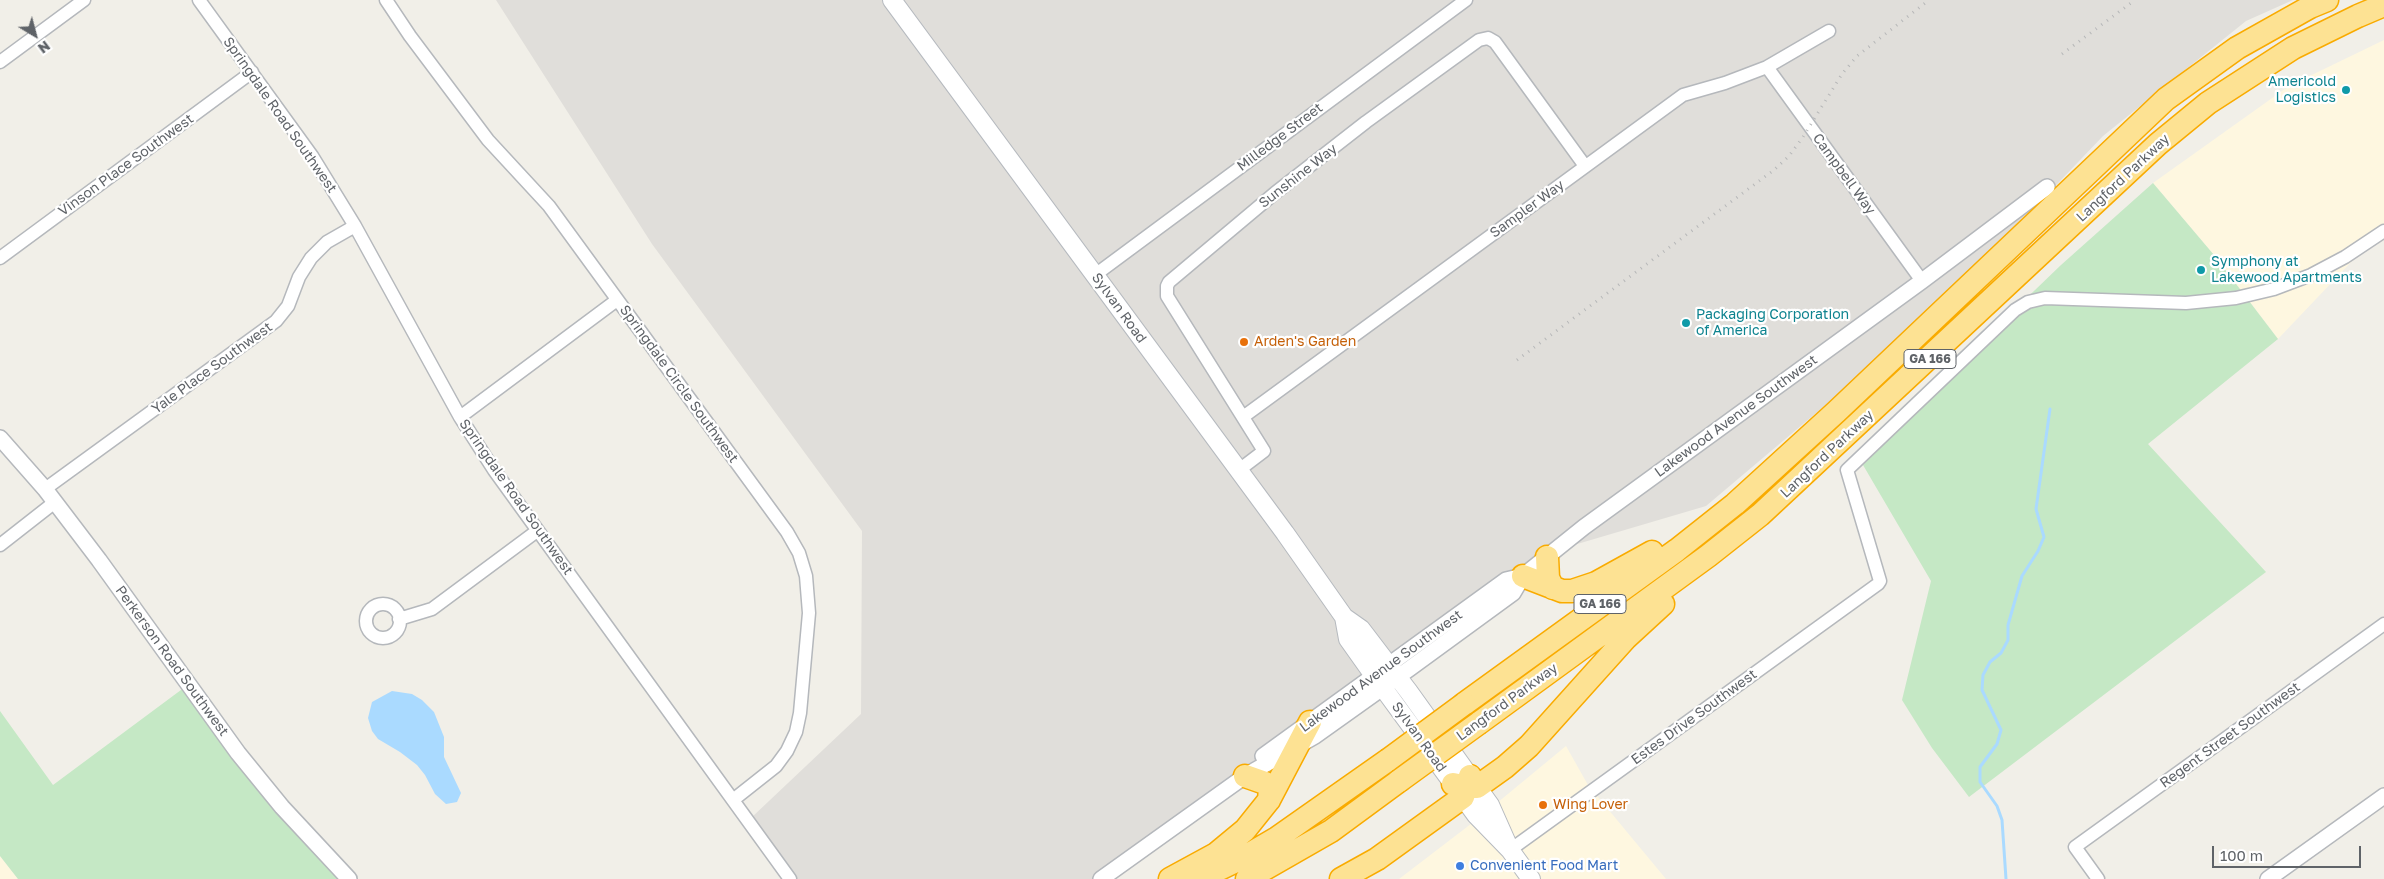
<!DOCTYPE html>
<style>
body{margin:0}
#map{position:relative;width:2384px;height:879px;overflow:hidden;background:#f1efe8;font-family:"Golos Text",sans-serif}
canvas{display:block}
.north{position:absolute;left:10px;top:10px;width:50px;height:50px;-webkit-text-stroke:4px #fff;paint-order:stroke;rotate:143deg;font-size:14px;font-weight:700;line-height:20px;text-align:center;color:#5f6368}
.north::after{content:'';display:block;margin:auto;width:18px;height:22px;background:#5f6368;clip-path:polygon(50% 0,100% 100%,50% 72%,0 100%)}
.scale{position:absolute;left:2212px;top:846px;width:149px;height:22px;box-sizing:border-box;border:2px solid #5f6368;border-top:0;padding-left:6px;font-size:15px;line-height:18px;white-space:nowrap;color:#5f6368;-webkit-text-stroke:4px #fff;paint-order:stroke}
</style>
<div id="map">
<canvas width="2384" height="879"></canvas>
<div class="north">N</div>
<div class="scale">100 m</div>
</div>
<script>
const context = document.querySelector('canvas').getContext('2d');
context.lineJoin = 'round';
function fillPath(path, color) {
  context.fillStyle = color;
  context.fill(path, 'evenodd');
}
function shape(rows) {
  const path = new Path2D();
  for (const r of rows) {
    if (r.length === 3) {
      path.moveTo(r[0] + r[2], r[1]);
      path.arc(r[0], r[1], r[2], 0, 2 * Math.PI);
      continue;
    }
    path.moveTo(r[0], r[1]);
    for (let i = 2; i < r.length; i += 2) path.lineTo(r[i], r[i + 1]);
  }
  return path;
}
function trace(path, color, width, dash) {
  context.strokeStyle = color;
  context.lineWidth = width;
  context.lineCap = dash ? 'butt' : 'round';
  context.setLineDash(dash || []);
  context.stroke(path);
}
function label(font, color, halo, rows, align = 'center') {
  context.font = font + ' "Golos Text",sans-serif';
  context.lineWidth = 4.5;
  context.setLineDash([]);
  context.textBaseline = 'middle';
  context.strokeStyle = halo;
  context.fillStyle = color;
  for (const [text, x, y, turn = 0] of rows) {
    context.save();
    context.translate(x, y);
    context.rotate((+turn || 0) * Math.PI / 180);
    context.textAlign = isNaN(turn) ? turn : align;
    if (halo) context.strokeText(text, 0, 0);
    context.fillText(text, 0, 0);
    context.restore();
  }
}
const commercial = shape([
 [2384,40,2384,231,2375,237,2278,339,2214,255,2153,183,2289,86],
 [1566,746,1588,785,1666,879,1399,879,1480,817],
 [0,856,18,879,0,879]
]);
const industrial = shape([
 [496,0,2293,0,2246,21,2103,136,1932,315,1706,506,1540,555,1096,879,794,879,751,818,861,714,862,531,652,244]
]);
const green = shape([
 [2153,183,2214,255,2278,339,2148,444,2266,572,1969,797,1932,748,1902,700,1931,581,1863,465,1956,366,2061,265],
 [185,687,344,879,18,879,0,856,0,711,53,785]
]);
const water = shape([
 [392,691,412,694,422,700,434,712,444,737,444,757,461,793,457,802,446,804,435,794,425,775,417,765,400,752,378,739,372,731,368,718,372,702]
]);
const stream = shape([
 [2006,879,2002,820,1997,806,1980,782,1980,767,1997,744,2001,730,1982,690,1983,675,1990,662,2001,653,2008,640,2008,625,2022,576,2038,551,2044,537,2036,509,2050,409]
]);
const minor = shape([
 [199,0,312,156,355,226,460,417,494,470,790,879],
 [386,0,410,36,488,140,549,206,787,532,799,553,806,576,809,613,800,713,796,732,787,751,776,766,733,800],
 [0,62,84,0],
 [1767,67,1922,281],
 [0,258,252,72],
 [1095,275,1466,0],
 [460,417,617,300],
 [1243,417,1683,95,1725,83,1767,67,1829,31],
 [1239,470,1264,451,1167,296,1167,286,1169,282,1275,193,1366,122,1479,40,1488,38,1495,42,1585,166],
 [45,489,276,321,288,306,299,277,311,258,327,242,355,226],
 [0,545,55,502],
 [383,621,17],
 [399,619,432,609,537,531],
 [1510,850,1878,584,1880,581,1847,470,2015,310,2028,302,2045,298,2186,303,2236,298,2274,289,2311,275,2345,257,2384,231],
 [2098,879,2075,847,2384,624]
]);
const tertiary = shape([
 [0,438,45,489,99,560,238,753,282,807,349,879],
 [1263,756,1506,580,1523,576],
 [1101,879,1245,776,1315,736,1409,669,1513,593,1523,576,1584,527,1922,281,2047,187],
 [2268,879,2384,796]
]);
const secondary = shape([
 [892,0,1285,533,1344,617,1361,629,1409,692,1490,805,1510,850],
 [1344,617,1348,639,1370,670,1476,815,1510,850,1531,879]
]);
const motorway = shape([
 [1547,557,1548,578,1553,588],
 [1523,576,1562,591,1572,591,1596,583,1652,552],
 [1464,704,1677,550,1735,504,1836,412,2166,99,2237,48,2310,7,2327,0],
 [1479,723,1708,556,1760,515,2158,144,2208,103,2293,48,2358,16,2384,5],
 [1245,776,1265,783,1270,789,1269,800],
 [1453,784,1468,787,1477,787,1505,767,1529,746,1626,638,1663,604],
 [1170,879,1216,854,1245,830,1269,800,1310,722],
 [1199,879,1248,855,1277,838,1388,760],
 [1247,879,1331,831,1399,781],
 [1341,879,1377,859,1463,797,1470,776]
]);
const rail = shape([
 [2062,54,2135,0],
 [1517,360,1774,170,1789,156,1803,137,1842,74,1857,56,1929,0]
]);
const motorwayBridge = shape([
 [1388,760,1464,704],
 [1399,781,1479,723]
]);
const markers = [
 [2346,90,5,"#0f9aa8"],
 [2201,270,5,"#0f9aa8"],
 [1686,323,5,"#0f9aa8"],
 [1244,342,5,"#e8710a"],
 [1543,805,5,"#e8710a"],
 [1460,866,5,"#3f7fe0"]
];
const shields = [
 [1930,359,52],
 [1600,604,52]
];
const shieldNames = [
 ["GA 166",1930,359],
 ["GA 166",1600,604]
];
const cultureNames = [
 ["Americold",2336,82,"right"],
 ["Logistics",2336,98,"right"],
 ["Symphony at",2211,262],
 ["Lakewood Apartments",2211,278],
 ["Packaging Corporation",1696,315],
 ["of America",1696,331]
];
const streetNames = [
 ["Springdale Road Southwest",280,115,55],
 ["Milledge Street",1280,137,-37],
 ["Vinson Place Southwest",126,165,-36],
 ["Campbell Way",1844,174,54],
 ["Sunshine Way",1298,176,-38],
 ["Langford Parkway",2123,178,-43],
 ["Sampler Way",1527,209,-36],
 ["Sylvan Road",1119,308,54],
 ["Yale Place Southwest",212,368,-36],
 ["Springdale Circle Southwest",679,384,54],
 ["Lakewood Avenue Southwest",1736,416,-36],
 ["Langford Parkway",1827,454,-43],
 ["Springdale Road Southwest",516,497,55],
 ["Perkerson Road Southwest",172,661,54],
 ["Lakewood Avenue Southwest",1381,671,-36],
 ["Langford Parkway",1507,702,-36],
 ["Estes Drive Southwest",1694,717,-36],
 ["Regent Street Southwest",2230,735,-36],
 ["Sylvan Road",1419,737,54]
];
const foodNames = [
 ["Arden's Garden",1254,342],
 ["Wing Lover",1553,805]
];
const shopNames = [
 ["Convenient Food Mart",1470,866]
];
fillPath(commercial, '#fef7e0');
fillPath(industrial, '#e0deda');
fillPath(green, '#c5e8c5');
fillPath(water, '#aadaff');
trace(stream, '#aadaff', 3);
trace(minor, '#b5b8bc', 15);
trace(tertiary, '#b5b8bc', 18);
trace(secondary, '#b6babf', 20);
trace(motorway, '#f9ab00', 25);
trace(minor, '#fff', 12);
trace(tertiary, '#fff', 15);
trace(secondary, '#fff', 18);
trace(motorway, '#fde293', 22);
trace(rail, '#b6b7b8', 3, [1, 6]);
trace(motorwayBridge, '#f9ab00', 25, []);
trace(motorwayBridge, '#fde293', 22);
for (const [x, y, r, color] of markers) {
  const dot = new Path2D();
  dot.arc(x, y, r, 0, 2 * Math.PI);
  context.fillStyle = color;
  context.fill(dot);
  trace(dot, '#fff', 2);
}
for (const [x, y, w] of shields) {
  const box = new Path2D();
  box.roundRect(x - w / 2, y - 9.5, w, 19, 4);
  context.fillStyle = '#fff';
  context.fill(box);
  trace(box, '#5f6368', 1);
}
label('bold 12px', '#5f6368', null, shieldNames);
label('14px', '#0d838f', '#fff', cultureNames, 'left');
label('14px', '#5f6368', '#fff', streetNames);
label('14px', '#c56008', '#fff', foodNames, 'left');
label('14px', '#366cbe', '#fff', shopNames, 'left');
</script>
